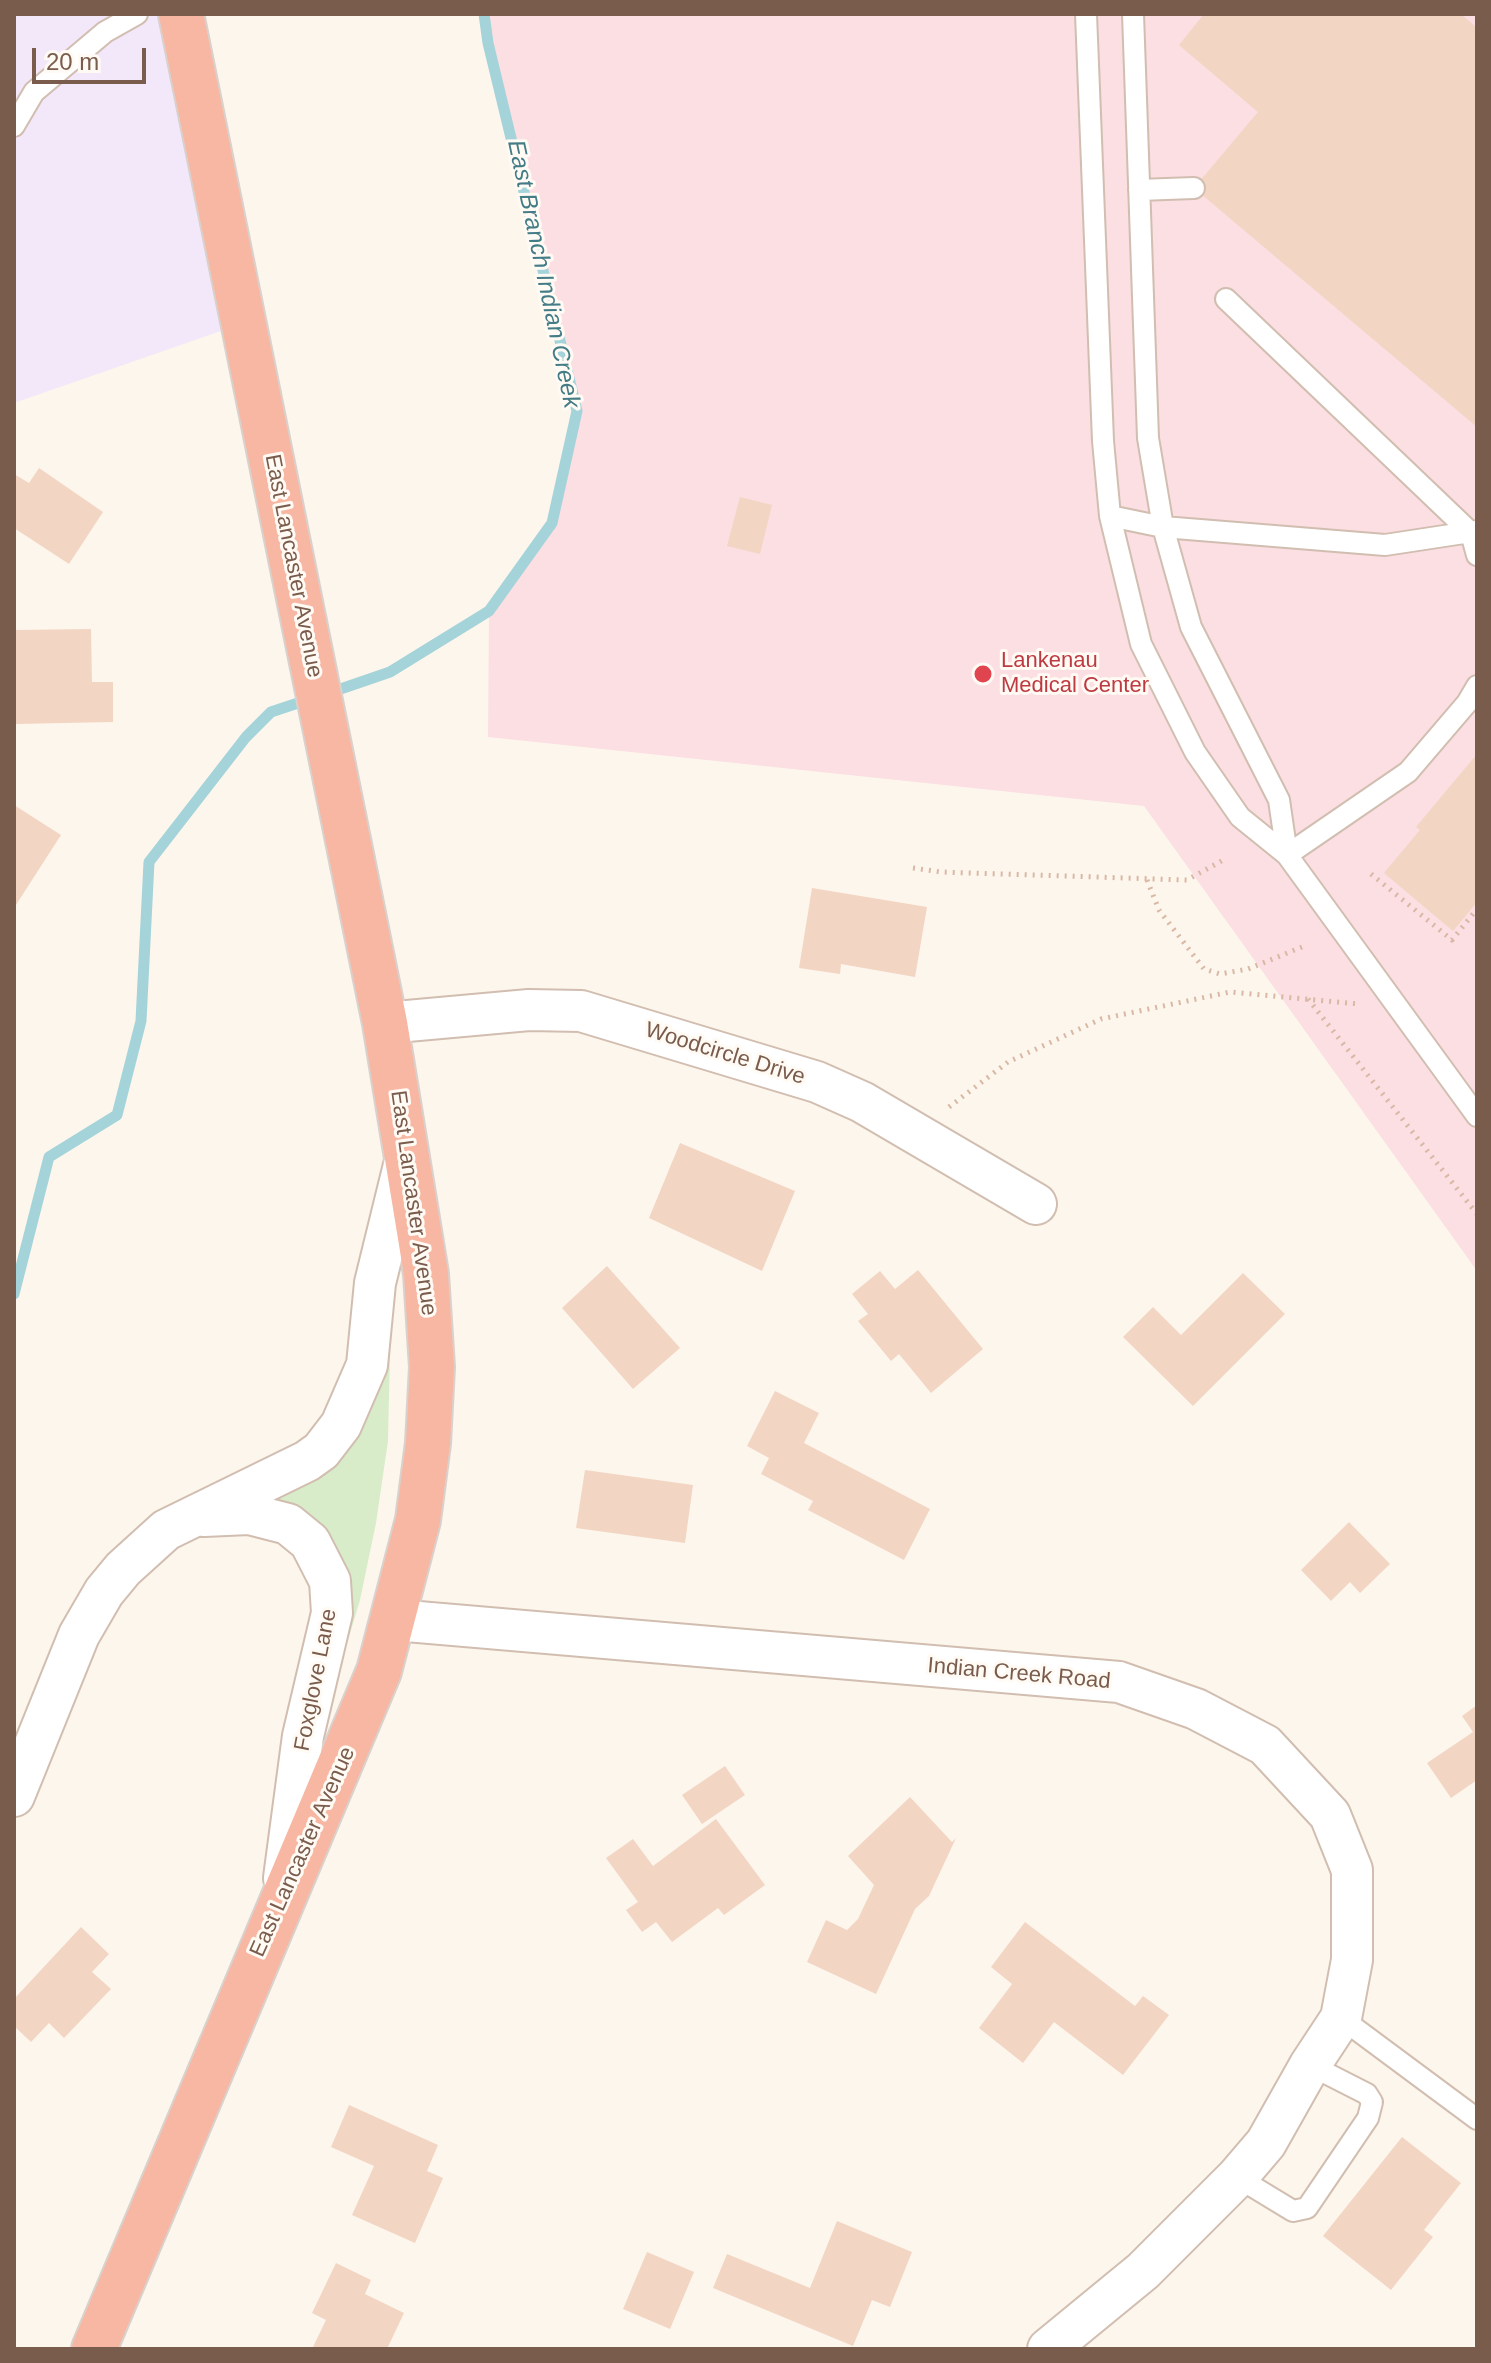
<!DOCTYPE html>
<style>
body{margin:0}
#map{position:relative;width:1491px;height:2363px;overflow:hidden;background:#fdf6ec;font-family:Helvetica,sans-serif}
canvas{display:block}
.frame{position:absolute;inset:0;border:16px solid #7a5c4d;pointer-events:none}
.scale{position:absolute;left:32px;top:48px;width:114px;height:36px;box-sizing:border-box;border:4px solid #7a5c4d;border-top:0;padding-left:10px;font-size:24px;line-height:28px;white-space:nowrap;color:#7a5c4d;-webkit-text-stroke:6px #fffaf3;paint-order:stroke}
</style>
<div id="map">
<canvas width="1491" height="2363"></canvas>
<div class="frame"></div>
<div class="scale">20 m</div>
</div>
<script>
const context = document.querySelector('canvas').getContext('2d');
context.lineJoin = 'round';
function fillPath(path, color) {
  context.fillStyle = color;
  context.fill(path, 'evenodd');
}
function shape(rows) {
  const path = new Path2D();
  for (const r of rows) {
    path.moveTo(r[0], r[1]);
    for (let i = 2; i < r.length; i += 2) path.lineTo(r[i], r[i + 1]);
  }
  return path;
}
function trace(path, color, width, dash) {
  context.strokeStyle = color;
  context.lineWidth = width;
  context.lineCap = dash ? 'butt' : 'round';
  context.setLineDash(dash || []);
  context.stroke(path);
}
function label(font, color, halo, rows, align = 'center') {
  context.font = font + ' Helvetica,sans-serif';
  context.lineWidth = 6;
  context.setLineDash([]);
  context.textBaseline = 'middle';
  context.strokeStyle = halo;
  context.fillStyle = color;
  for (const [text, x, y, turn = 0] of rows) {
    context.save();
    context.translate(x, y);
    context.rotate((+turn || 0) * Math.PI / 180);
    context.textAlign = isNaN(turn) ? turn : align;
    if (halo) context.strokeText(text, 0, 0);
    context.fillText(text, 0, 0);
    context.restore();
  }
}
const education = shape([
 [14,14,181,14,244,323,14,403]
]);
const medical = shape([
 [484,14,1477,14,1477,1271,1144,806,488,737,489,611,552,523,577,411,488,43]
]);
const green = shape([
 [390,1351,388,1441,376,1523,360,1600,339,1670,335,1672,348,1616,262,1498,338,1459,349,1447,358,1432,383,1352]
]);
const stream = shape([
 [326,694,390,672,489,611,552,523,577,411,488,43,484,14],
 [14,1294,49,1157,117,1115,141,1021,149,862,246,737,271,712,310,699]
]);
const building = shape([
 [1204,14,1461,14,1477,28,1477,427,1194,188,1258,112,1179,45],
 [39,468,103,512,69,564,14,528,14,474,29,483],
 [740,497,772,505,760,554,727,546],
 [91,629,92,682,113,682,113,722,16,724,15,630],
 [1477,754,1477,902,1453,931,1384,873,1420,830,1416,827],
 [14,805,61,835,14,908],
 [812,888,927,907,915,977,841,964,840,974,799,968],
 [680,1143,795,1191,762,1271,649,1218],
 [607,1266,680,1348,633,1389,562,1308],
 [918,1270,983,1349,931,1393,899,1354,891,1361,858,1321,868,1314,852,1294,880,1271,895,1289],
 [1243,1273,1285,1314,1193,1406,1123,1337,1153,1307,1181,1335],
 [775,1391,819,1413,804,1443,930,1509,904,1560,808,1510,813,1501,761,1474,769,1458,747,1446],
 [585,1470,693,1485,685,1543,576,1528],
 [1349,1522,1390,1564,1360,1593,1350,1582,1331,1601,1301,1570],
 [1477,1705,1477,1780,1451,1798,1427,1763,1473,1732,1462,1716],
 [725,1766,745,1795,702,1824,682,1795],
 [910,1797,952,1842,956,1838,929,1896,915,1909,876,1994,807,1962,826,1920,847,1930,858,1919,874,1885,848,1856],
 [716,1819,765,1885,724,1915,718,1908,672,1942,656,1922,642,1932,626,1910,638,1902,606,1858,633,1839,653,1866],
 [1025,1922,1135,2006,1143,1996,1169,2015,1123,2075,1054,2022,1023,2063,979,2028,1012,1984,991,1967],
 [81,1927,109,1954,92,1972,111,1989,64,2038,49,2023,31,2042,14,2026,14,1999],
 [349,2105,438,2145,427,2171,443,2178,415,2243,352,2215,374,2166,331,2147],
 [1402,2137,1461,2183,1424,2230,1433,2237,1391,2290,1323,2236],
 [837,2221,912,2252,890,2307,872,2300,853,2346,713,2288,727,2254,810,2288],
 [647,2252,694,2272,670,2329,623,2309],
 [336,2263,371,2280,365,2294,404,2313,387,2349,312,2349,326,2320,312,2313]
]);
const path = shape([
 [913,868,941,872,1187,880,1225,859],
 [1371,874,1452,940,1477,909],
 [1147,880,1159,910,1204,969,1220,974,1248,969,1302,947],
 [1308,999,1477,1214],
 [949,1107,1008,1062,1101,1019,1230,992,1359,1004]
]);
const lane = shape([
 [1086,14,1103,441,1110,516,1141,644,1195,752,1240,817,1287,855,1477,1116],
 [1133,14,1148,438,1163,527,1191,627,1279,800,1287,855],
 [14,126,34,92,105,32,137,14],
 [1139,190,1194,188],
 [1226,299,1471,533,1477,555],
 [1110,516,1163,527,1385,545,1477,531],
 [1287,855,1408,772,1467,703,1477,686],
 [1341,2018,1477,2119],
 [1237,2177,1293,2211,1307,2208,1368,2118,1372,2102,1367,2094,1310,2065]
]);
const street = shape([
 [385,1023,529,1010,581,1011,817,1082,862,1102,1036,1204],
 [204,1516,249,1514,288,1524,310,1542,330,1581,332,1613,303,1736,284,1878],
 [395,1620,1119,1682,1196,1709,1265,1745,1330,1815,1352,1870,1352,1960,1341,2018,1310,2065,1266,2143,1237,2177,1143,2271,1048,2349],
 [14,1796,79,1635,104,1592,123,1569,166,1530,307,1461,321,1451,341,1425,367,1365,375,1283,406,1157]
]);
const highway = shape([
 [94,2349,379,1671,418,1520,428,1443,432,1367,426,1274,385,1023,181,14]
]);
const markers = [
 [983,674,10,"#e0444e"]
];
const streetNames = [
 ["East Lancaster Avenue",293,566,79],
 ["Woodcircle Drive",725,1054,17],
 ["East Lancaster Avenue",413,1203,82],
 ["Indian Creek Road",1019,1674,5],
 ["Foxglove Lane",316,1680,-79],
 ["East Lancaster Avenue",303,1852,-66]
];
const healthNames = [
 ["Lankenau",1001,661],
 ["Medical Center",1001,686]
];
const waterNames = [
 ["East Branch Indian Creek",543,274,78]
];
fillPath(education, '#f3e8fa');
fillPath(medical, '#fbdfe3');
fillPath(green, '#d8ecc9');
trace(stream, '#a5d3da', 11);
fillPath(building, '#f3d5c3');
trace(lane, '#d1beb0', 24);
trace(street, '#d1beb0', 44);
trace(highway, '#dad1cd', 48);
trace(path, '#d9b8a5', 5, [2, 6]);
trace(lane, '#fff', 20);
trace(street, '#fff', 40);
trace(highway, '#f7b7a3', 44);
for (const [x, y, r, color] of markers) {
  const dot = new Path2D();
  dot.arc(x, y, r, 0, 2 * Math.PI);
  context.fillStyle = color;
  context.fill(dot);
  trace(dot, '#fffaf3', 3);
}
label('22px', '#7a5c4d', '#fffaf3', streetNames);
label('22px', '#be3a42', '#fffaf3', healthNames, 'left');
label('italic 24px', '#437c86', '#fffaf3', waterNames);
</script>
